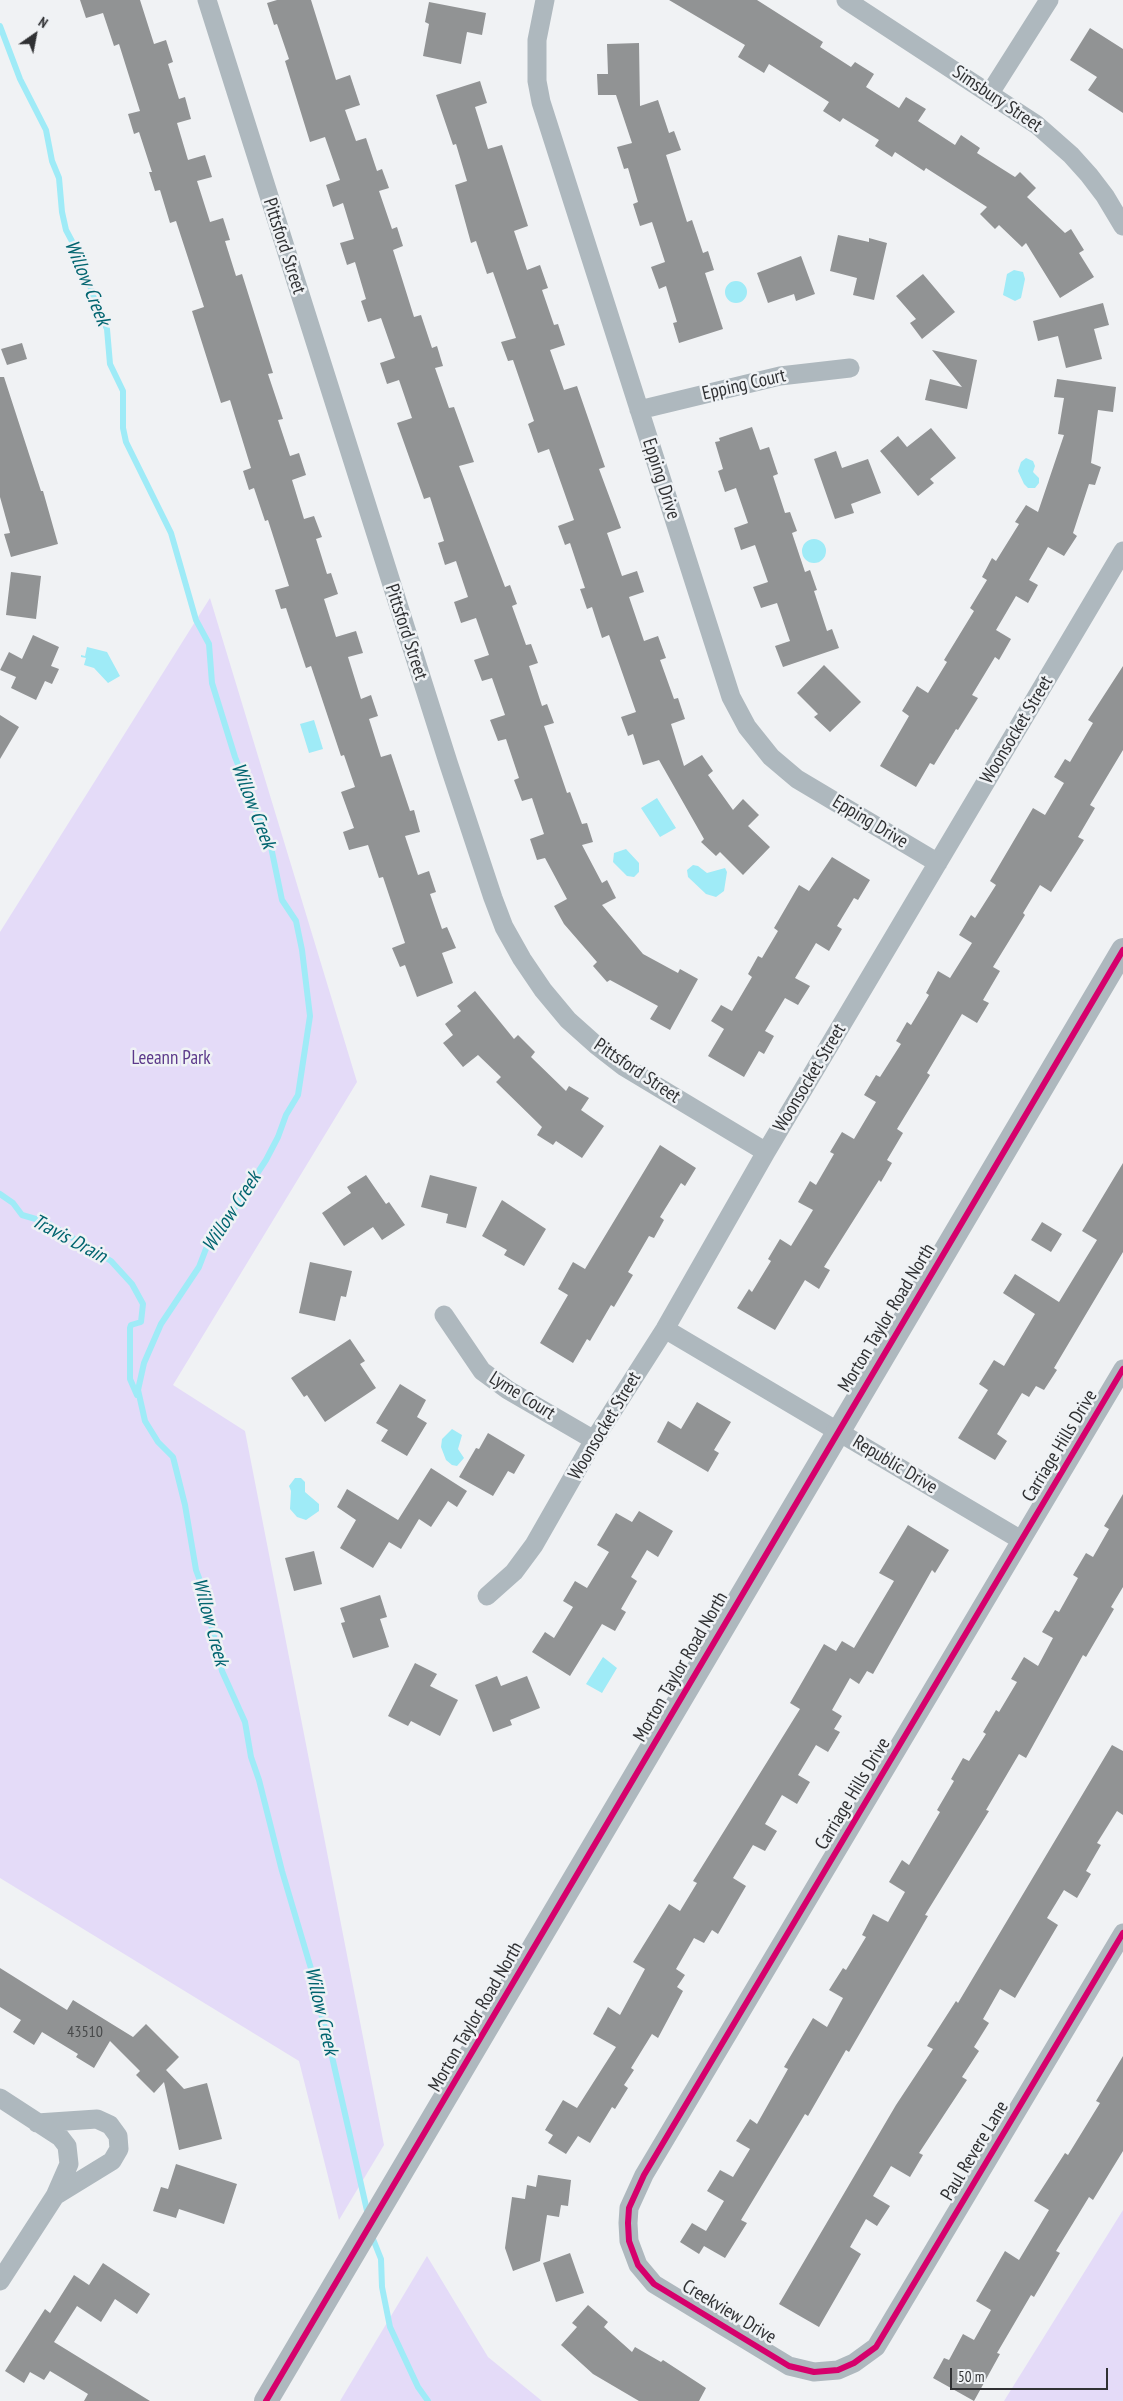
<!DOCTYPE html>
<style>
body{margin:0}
#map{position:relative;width:1123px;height:2401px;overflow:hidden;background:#f0f2f4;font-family:"PT Sans Narrow",sans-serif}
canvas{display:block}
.north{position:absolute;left:10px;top:10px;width:50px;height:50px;-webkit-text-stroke:4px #eff2f5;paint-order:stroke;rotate:33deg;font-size:14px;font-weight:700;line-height:20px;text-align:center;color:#303133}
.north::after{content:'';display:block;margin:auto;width:18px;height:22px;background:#303133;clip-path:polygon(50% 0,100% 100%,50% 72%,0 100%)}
.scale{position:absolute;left:950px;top:2368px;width:158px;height:22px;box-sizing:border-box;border:2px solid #303133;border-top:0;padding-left:6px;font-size:15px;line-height:18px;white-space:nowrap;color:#303133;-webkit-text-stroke:4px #eff2f5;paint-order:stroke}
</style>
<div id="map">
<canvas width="1123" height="2401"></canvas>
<div class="north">N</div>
<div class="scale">50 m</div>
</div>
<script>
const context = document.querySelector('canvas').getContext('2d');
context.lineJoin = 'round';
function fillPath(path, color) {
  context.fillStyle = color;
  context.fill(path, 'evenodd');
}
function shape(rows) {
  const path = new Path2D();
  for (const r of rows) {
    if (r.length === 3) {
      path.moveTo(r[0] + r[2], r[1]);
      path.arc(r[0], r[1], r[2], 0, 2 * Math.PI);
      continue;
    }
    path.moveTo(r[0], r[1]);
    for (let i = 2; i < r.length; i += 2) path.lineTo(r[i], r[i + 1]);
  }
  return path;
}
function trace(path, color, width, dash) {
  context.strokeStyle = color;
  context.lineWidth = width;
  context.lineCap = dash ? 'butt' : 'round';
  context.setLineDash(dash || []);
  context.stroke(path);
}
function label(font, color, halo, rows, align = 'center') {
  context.font = font + ' "PT Sans Narrow",sans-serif';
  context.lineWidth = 5;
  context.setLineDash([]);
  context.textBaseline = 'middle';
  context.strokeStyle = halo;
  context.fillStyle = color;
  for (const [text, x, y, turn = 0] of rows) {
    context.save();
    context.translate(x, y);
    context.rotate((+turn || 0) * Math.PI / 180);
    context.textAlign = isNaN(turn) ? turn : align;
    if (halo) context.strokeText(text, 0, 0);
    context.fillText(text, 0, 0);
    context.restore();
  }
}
const green = shape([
 [210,598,357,1082,173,1385,245,1431,384,2145,339,2220,299,2061,0,1878,0,932],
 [1123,2210,1123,2401,1004,2401],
 [427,2256,488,2357,542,2401,340,2401]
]);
const water = shape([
 [1014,270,1023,272,1025,279,1021,298,1015,301,1003,295,1007,274],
 [736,292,11],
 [1026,458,1033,461,1035,466,1033,472,1039,478,1039,483,1035,488,1028,488,1024,484,1018,471,1021,462],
 [814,551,12],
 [87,647,107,652,120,676,108,683,94,668,84,665,86,658,81,657,81,655,85,656],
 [314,720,323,749,309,753,300,724],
 [657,798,676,828,660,837,641,808],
 [626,849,639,863,639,872,634,877,627,876,613,862,614,853],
 [693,865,698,866,707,873,725,868,727,872,724,891,716,897,706,894,688,877,687,870],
 [452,1429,462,1435,458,1449,464,1458,457,1466,452,1465,446,1460,441,1447,442,1439],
 [295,1478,301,1478,305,1482,305,1492,319,1504,319,1511,306,1520,297,1517,290,1509,291,1491,289,1486],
 [603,1657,617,1668,602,1693,586,1684]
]);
const stream = shape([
 [0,26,20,79,46,130,52,161,59,178,62,212,66,230,82,260,98,311,107,329,110,364,123,391,123,428,126,442,171,533,196,620,209,644,212,683,235,757,271,847,282,900,296,921,302,950,310,1016,298,1095,286,1115,278,1137,266,1160,226,1221,209,1241,199,1267,161,1324,144,1363,138,1390,145,1421,158,1442,173,1457,185,1505,196,1570,202,1586,222,1671,245,1722,251,1757,259,1780,282,1871,312,1972,317,1999,328,2039,368,2215],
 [0,1194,13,1203,22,1215,46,1222,111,1261,132,1284,143,1304,141,1322,131,1325,130,1328,130,1379,137,1395],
 [371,2234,381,2259,382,2287,390,2327,418,2387,428,2401]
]);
const building = shape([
 [80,0,140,0,154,44,166,40,173,62,168,64,179,99,185,97,191,119,177,123,188,160,205,155,212,177,197,181,210,222,223,218,230,240,225,241,236,276,242,274,273,373,268,374,283,419,278,420,290,456,299,453,306,475,292,480,304,519,314,516,322,537,316,539,327,574,331,573,338,594,324,599,336,637,356,631,363,653,348,657,361,699,371,695,378,716,369,719,381,757,391,754,410,811,414,810,420,832,405,836,418,875,429,871,436,892,430,894,442,929,447,927,456,948,442,953,453,983,417,997,405,965,400,967,392,948,405,943,383,877,379,878,368,845,349,850,343,832,354,828,341,792,355,787,344,755,341,756,311,666,306,668,286,608,281,609,275,590,289,586,268,520,265,521,254,488,249,490,243,471,251,468,230,400,221,403,192,311,204,307,176,221,170,223,160,190,155,191,149,172,152,172,139,132,134,134,128,114,140,111,119,44,114,46,103,13,86,18],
 [277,0,311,0,336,80,350,75,360,105,345,110,356,141,366,138,377,171,382,169,389,188,379,191,392,229,397,227,403,246,393,250,414,317,421,315,432,348,437,346,443,366,435,368,449,408,454,407,474,462,459,466,505,587,510,585,517,604,512,606,526,645,531,644,538,663,529,666,542,706,547,704,554,723,544,726,567,793,570,792,582,824,587,823,593,842,582,845,602,883,607,880,616,898,602,905,643,954,678,973,680,969,698,979,670,1030,650,1019,658,1006,610,980,607,982,593,966,597,962,564,924,554,906,567,899,545,858,537,860,530,839,544,834,532,798,522,801,514,780,519,778,506,739,498,741,490,720,505,715,492,678,482,681,474,660,489,655,476,618,461,623,454,602,468,597,456,561,445,565,438,543,444,541,430,497,424,499,397,423,412,418,399,380,387,384,380,363,395,358,381,318,368,322,361,301,366,299,355,262,347,265,340,243,354,239,343,203,333,207,326,185,340,180,325,137,310,142,285,61,289,59,277,24,274,25,267,3],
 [669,0,757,0,823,42,820,47,851,67,855,62,874,74,866,87,899,108,906,97,926,109,918,121,955,145,961,135,980,148,977,153,1015,177,1020,172,1036,188,1027,197,1065,233,1071,229,1084,250,1079,253,1094,277,1060,298,1026,243,1022,247,999,225,995,229,980,214,987,207,926,168,924,171,895,152,892,157,875,146,879,140,843,118,840,122,823,111,829,102,769,64,764,73,738,57,745,45],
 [429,2,486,13,482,35,467,32,461,64,423,56,429,24,425,22],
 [1090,28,1123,49,1123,113,1088,90,1097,77,1070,60],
 [639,43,640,106,658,100,669,133,674,131,681,150,666,155,687,222,692,220,703,253,708,251,714,270,705,273,723,329,679,343,673,323,677,322,666,286,659,289,651,267,665,262,652,222,640,226,633,204,638,202,628,168,624,169,617,147,632,143,616,95,598,95,597,74,608,74,607,44],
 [480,81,487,103,475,107,488,149,502,145,528,226,514,231,527,270,540,265,548,288,542,290,554,325,558,324,565,345,550,350,564,390,577,386,605,467,599,469,621,528,607,533,622,576,637,571,644,592,629,597,644,641,658,636,666,658,660,660,674,699,678,698,685,719,671,724,684,766,702,755,713,771,708,775,733,810,743,799,759,815,748,826,770,847,743,875,720,852,716,856,701,842,704,839,659,760,643,765,633,734,628,736,621,717,636,712,609,635,602,638,592,607,587,609,580,589,585,588,570,543,565,545,558,526,574,520,549,449,538,453,528,424,534,421,513,360,508,361,501,342,516,338,493,272,487,274,476,241,471,243,455,185,467,181,456,144,453,145,436,95],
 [838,235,869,242,869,238,887,243,874,300,853,295,857,278,830,271],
 [801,256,815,294,796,301,794,294,768,303,757,273],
 [923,274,955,312,922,339,910,323,916,319,896,296],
 [1103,303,1109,325,1094,329,1102,359,1066,368,1058,336,1038,341,1033,321],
 [22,343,27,359,7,365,1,349],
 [932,350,977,360,967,409,925,400,930,379,962,387],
 [0,377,4,377,41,491,43,491,58,544,11,557,4,534,10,533,0,497],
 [1057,379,1116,387,1113,412,1098,410,1091,463,1101,467,1095,485,1089,484,1073,533,1077,536,1064,556,1048,547,1029,580,1038,585,1028,603,1016,596,996,630,1011,639,999,660,995,657,972,695,978,698,958,730,956,729,934,765,930,763,916,787,880,766,909,716,902,711,917,686,928,693,947,662,944,660,974,611,970,608,987,580,982,577,992,558,996,561,1019,524,1015,522,1026,505,1038,512,1064,435,1058,434,1064,398,1054,397],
 [752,427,760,450,769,447,778,474,773,476,785,513,790,512,797,531,792,533,805,572,810,570,817,590,814,591,827,631,832,629,839,648,783,667,775,646,790,641,777,603,761,608,753,587,768,582,755,545,741,550,734,528,748,523,736,488,725,492,718,471,723,469,715,442,720,441,719,438],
 [931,428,956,458,930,479,934,483,918,496,880,451,898,436,907,447],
 [836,451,842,468,868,459,881,493,851,504,854,513,835,519,814,459],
 [11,572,41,576,36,619,6,615],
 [33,635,59,647,51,666,59,669,52,684,45,681,36,700,11,688,16,677,0,670,9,652,22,659],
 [824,665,861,702,830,732,814,717,818,714,797,693],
 [1123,666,1123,750,1090,805,1095,808,1078,837,1084,840,1051,892,1040,885,1023,913,1025,915,993,967,1000,971,983,1000,989,1003,977,1023,962,1014,927,1073,930,1075,897,1129,903,1133,887,1160,892,1163,881,1182,879,1180,824,1267,830,1270,819,1289,805,1280,775,1330,737,1308,749,1289,752,1292,771,1261,768,1259,780,1239,791,1246,813,1210,798,1202,810,1181,816,1185,834,1154,830,1152,842,1132,854,1139,876,1102,864,1095,876,1075,880,1077,901,1044,896,1041,907,1022,911,1025,929,995,926,993,938,971,950,978,972,943,959,935,971,915,975,918,996,885,990,881,1033,808,1045,815,1064,783,1054,777,1065,759,1070,762,1093,723,1088,720],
 [0,715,19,727,0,759],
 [832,857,870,880,858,900,854,898,837,926,842,929,829,951,816,943,795,978,810,986,798,1005,785,998,765,1031,774,1036,764,1054,759,1051,744,1077,708,1056,724,1029,711,1021,721,1005,732,1011,752,977,748,974,758,956,762,958,778,931,774,928,799,885,809,891],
 [475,991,514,1039,518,1035,535,1052,531,1057,566,1091,569,1086,589,1098,581,1110,604,1126,582,1158,556,1141,553,1145,537,1135,542,1127,496,1082,501,1077,478,1055,463,1067,443,1043,453,1035,445,1024,461,1011,457,1006],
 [660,1145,696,1168,685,1186,681,1183,660,1217,664,1220,654,1238,649,1236,628,1272,633,1275,614,1307,611,1305,590,1341,587,1339,573,1363,540,1343,568,1295,558,1289,573,1262,585,1269],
 [1123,1163,1123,1252,1054,1368,1057,1370,1044,1390,1036,1386,1029,1397,1022,1393,997,1434,1007,1441,995,1460,958,1438,988,1390,979,1384,994,1360,1004,1366,1035,1314,1003,1293,1015,1274,1059,1302,1097,1240,1082,1231],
 [366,1175,386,1204,389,1202,405,1225,382,1240,373,1227,344,1246,322,1213,351,1193,347,1187],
 [430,1175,477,1187,466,1228,446,1223,448,1214,421,1207],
 [502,1200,546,1229,524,1266,504,1255,507,1250,482,1236],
 [1042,1222,1062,1234,1051,1252,1031,1240],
 [310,1262,352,1271,346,1297,341,1296,335,1321,299,1313],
 [350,1339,365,1361,360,1364,376,1388,325,1422,307,1395,304,1397,291,1378],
 [400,1384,426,1400,417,1417,427,1423,407,1456,381,1441,388,1430,376,1423],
 [697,1402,731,1422,714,1450,719,1453,708,1472,657,1442,668,1421,681,1429],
 [488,1433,525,1455,514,1474,508,1471,493,1496,459,1477,476,1448,479,1449],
 [431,1468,467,1491,457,1507,448,1501,431,1527,419,1519,401,1549,389,1542,373,1568,340,1548,356,1520,337,1507,347,1489,398,1520],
 [1123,1494,1123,1587,1111,1607,1114,1609,1086,1657,1083,1655,1026,1758,1019,1754,986,1810,989,1811,925,1915,928,1916,849,2052,846,2050,808,2116,805,2114,741,2220,747,2223,725,2258,704,2246,699,2254,680,2242,692,2223,706,2231,724,2201,707,2191,720,2170,733,2177,750,2149,736,2141,750,2119,757,2124,788,2069,784,2067,813,2018,827,2027,843,1998,829,1990,843,1968,846,1970,866,1937,862,1935,873,1914,888,1922,905,1892,889,1882,902,1860,909,1865,930,1829,940,1812,937,1810,954,1781,951,1779,963,1758,969,1761,986,1734,983,1732,996,1710,999,1712,1017,1682,1011,1679,1024,1657,1038,1666,1053,1638,1042,1632,1055,1610,1059,1612,1078,1578,1073,1575,1086,1553,1093,1557,1109,1529,1104,1526],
 [639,1511,673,1531,658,1557,647,1550,631,1577,637,1581,621,1609,626,1612,615,1631,602,1624,570,1676,532,1652,545,1632,554,1638,573,1607,563,1601,575,1581,587,1588,609,1552,597,1545,616,1513,632,1522],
 [908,1525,949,1550,935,1573,932,1570,873,1674,867,1671,859,1684,850,1678,832,1710,842,1716,834,1729,840,1732,828,1752,816,1745,798,1775,810,1782,797,1804,782,1795,765,1824,777,1831,765,1851,753,1845,733,1878,746,1886,718,1934,712,1930,704,1943,694,1938,676,1969,685,1975,677,1987,683,1991,658,2038,652,2034,631,2068,634,2070,624,2085,628,2088,615,2109,612,2107,590,2143,578,2136,566,2154,548,2143,553,2135,545,2130,563,2100,577,2108,616,2047,593,2034,608,2007,620,2015,645,1969,633,1962,669,1904,680,1911,697,1883,693,1881,800,1709,790,1703,824,1644,836,1651,842,1641,854,1648,894,1581,879,1573],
 [314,1551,322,1584,294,1591,285,1558],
 [380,1595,387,1617,380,1619,389,1647,353,1658,341,1623,345,1622,340,1608],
 [415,1663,437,1674,430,1686,458,1700,440,1736,411,1721,408,1726,388,1716],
 [497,1676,501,1686,527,1676,540,1708,510,1720,512,1725,493,1732,475,1685],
 [1112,1745,1123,1751,1123,1815,1117,1811,1097,1843,1101,1845,1086,1871,1091,1874,1077,1898,1064,1890,1047,1918,1058,1925,1015,1998,1000,1989,983,2019,989,2023,974,2047,979,2051,962,2077,967,2080,919,2153,923,2155,910,2177,891,2166,873,2196,890,2206,877,2226,866,2219,850,2247,861,2254,819,2327,779,2304,896,2105,933,2049,927,2046,956,2001,958,2003],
 [0,1968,67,2010,73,2000,133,2037,146,2024,179,2057,166,2070,184,2089,207,2083,222,2139,179,2150,164,2082,154,2093,136,2075,140,2071,110,2041,94,2068,76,2057,78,2054,42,2032,34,2045,13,2032,21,2020,0,2007],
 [1123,2056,1123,2151,1093,2200,1089,2197,1056,2251,1060,2253,1034,2297,1031,2295,997,2353,1000,2354,974,2401,933,2378,944,2358,949,2360,963,2334,974,2340,991,2310,976,2301,1005,2251,1019,2260,1049,2210,1034,2201,1065,2153,1068,2155,1100,2103,1096,2101],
 [176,2164,237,2184,224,2224,179,2209,176,2218,153,2211,161,2187,168,2189],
 [538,2175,571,2180,568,2206,561,2205,559,2217,547,2215,540,2261,513,2271,505,2248,512,2197,525,2199,527,2185,536,2187],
 [570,2253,584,2293,556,2302,543,2263],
 [103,2263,150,2294,137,2314,115,2299,101,2322,77,2306,54,2342,150,2401,84,2401,88,2394,50,2371,44,2380,30,2372,24,2383,5,2371,45,2309,50,2313,74,2275,89,2285],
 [588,2305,608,2322,604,2327,632,2352,635,2347,661,2362,663,2360,706,2388,699,2401,639,2401,593,2374,561,2345,577,2327,572,2323]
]);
const minor = shape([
 [207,0,448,762,493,898,504,927,522,959,543,990,568,1020,596,1045,623,1066,766,1152],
 [545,0,537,40,537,81,541,102,731,697,747,727,771,757,797,779,938,863],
 [846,0,1037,125,1071,155,1089,175,1105,196,1123,226],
 [990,93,1049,0],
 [639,410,780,376,850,368],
 [444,1315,482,1371,508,1390,594,1440],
 [665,1329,1021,1540],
 [1123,1369,644,2175,629,2208,628,2223,629,2241,638,2265,654,2284,789,2366,814,2372,838,2370,854,2363,876,2347,888,2327,1123,1933],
 [487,1596,514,1572,534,1545,594,1440,665,1329,766,1152,1123,551],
 [0,2098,60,2137,67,2146,69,2164,55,2196,0,2281],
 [37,2123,97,2119,110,2125,118,2136,119,2149,112,2161,55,2196]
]);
const tertiary = shape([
 [266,2401,1123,950]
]);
const cycleway = shape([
 [1123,1369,644,2175,629,2208,628,2223,629,2241,638,2265,654,2284,789,2366,814,2372,838,2370,854,2363,876,2347,888,2327,1123,1933],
 [266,2401,1123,950]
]);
const numberNames = [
 ["43510",85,2032]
];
const streetNames = [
 ["Simsbury Street",997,99,34],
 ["Pittsford Street",284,246,72],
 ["Epping Court",744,385,-13],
 ["Epping Drive",661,479,72],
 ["Pittsford Street",406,632,72],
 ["Woonsocket Street",1017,730,-59],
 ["Epping Drive",870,822,31],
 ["Pittsford Street",637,1071,34],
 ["Woonsocket Street",810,1078,-59],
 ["Morton Taylor Road North",887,1318,-59],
 ["Lyme Court",522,1396,32],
 ["Woonsocket Street",605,1426,-59],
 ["Carriage Hills Drive",1060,1446,-59],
 ["Republic Drive",895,1465,31],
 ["Morton Taylor Road North",681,1667,-60],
 ["Carriage Hills Drive",853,1794,-59],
 ["Morton Taylor Road North",476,2017,-60],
 ["Paul Revere Lane",975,2151,-59],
 ["Creekview Drive",729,2312,31]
];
const parkNames = [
 ["Leeann Park",171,1059]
];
const waterNames = [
 ["Willow Creek",87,283,68],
 ["Willow Creek",253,806,69],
 ["Willow Creek",232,1212,-57],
 ["Travis Drain",69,1239,28],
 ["Willow Creek",210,1622,75],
 ["Willow Creek",321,2011,77]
];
fillPath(green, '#e4dbf8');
fillPath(water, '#9febf7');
trace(stream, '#9febf7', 6);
fillPath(building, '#919394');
trace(minor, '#aeb8be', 19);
trace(tertiary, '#aeb8be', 24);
trace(cycleway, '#d6006c', 6);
label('16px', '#484a4b', null, numberNames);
label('19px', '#303133', '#eff2f5', streetNames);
label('19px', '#5c3a8b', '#eff2f5', parkNames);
label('italic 20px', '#00646f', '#eff2f5', waterNames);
</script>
